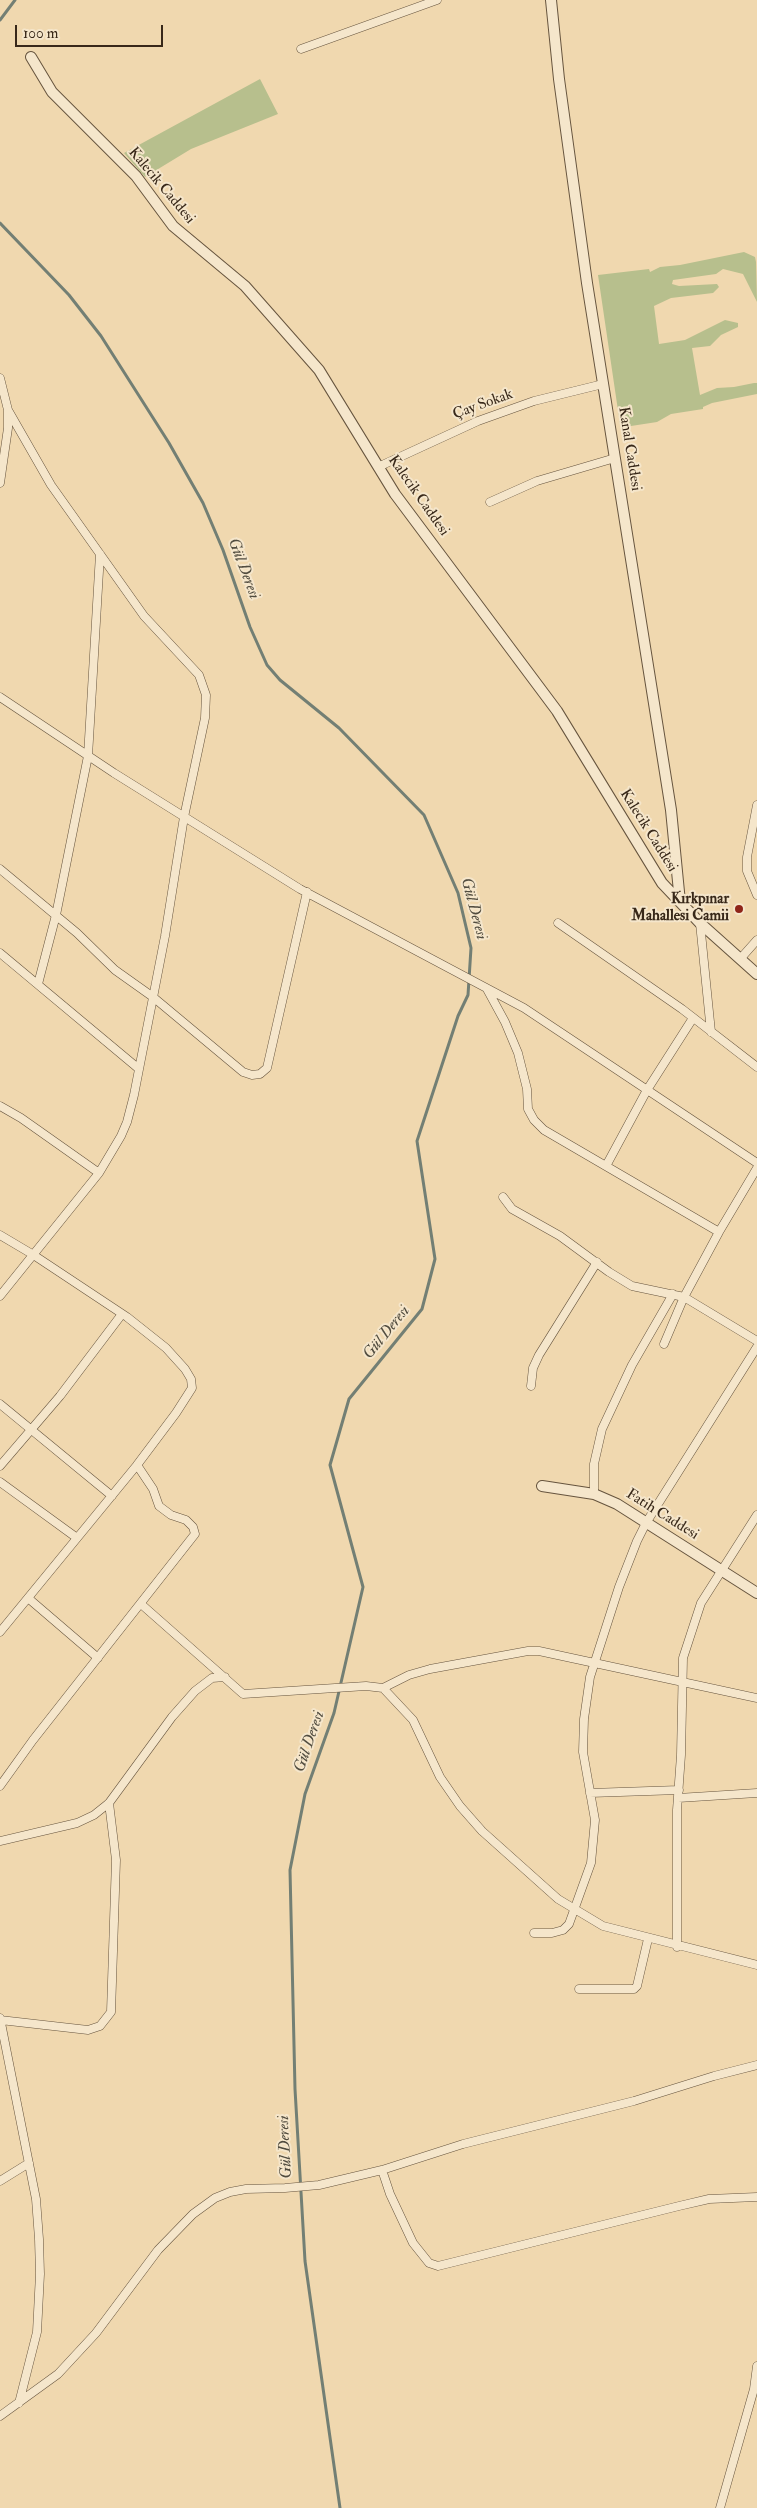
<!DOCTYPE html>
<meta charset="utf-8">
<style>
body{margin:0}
#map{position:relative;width:757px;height:2508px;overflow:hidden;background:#f0d8af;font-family:"IM FELL Double Pica",serif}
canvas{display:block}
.scale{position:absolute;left:15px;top:25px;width:148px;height:22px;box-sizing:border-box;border:2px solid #382819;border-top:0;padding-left:6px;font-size:15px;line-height:18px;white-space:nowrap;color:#382819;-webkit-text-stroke:4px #f5e6cb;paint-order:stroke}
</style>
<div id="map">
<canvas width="757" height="2508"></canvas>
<div class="scale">100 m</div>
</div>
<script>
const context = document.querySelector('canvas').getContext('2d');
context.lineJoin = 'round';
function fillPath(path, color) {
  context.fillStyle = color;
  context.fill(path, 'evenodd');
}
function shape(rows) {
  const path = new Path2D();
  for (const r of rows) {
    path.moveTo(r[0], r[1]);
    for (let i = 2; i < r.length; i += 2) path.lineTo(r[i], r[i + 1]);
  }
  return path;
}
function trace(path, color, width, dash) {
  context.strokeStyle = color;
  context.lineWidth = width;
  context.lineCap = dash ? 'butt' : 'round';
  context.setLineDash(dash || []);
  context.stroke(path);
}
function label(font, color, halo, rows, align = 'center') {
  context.font = font + ' "IM FELL Double Pica",serif';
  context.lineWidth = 4;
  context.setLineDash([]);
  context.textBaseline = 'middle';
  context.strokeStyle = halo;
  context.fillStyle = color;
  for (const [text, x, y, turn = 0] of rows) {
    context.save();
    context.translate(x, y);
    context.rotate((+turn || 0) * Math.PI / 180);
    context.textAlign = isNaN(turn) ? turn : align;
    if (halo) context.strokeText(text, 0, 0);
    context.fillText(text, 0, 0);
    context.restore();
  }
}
const green = shape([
 [260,79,278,114,191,149,145,177,124,153],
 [744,252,755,257,756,262,757,302,743,274,723,269,716,274,673,280,672,284,679,286,717,284,719,287,713,293,671,298,654,306,659,344,685,340,725,320,738,323,738,327,721,335,710,346,692,348,700,395,717,388,734,387,754,383,757,383,757,394,712,403,703,407,703,409,671,414,657,422,631,426,625,423,620,424,598,275,649,269,650,272,660,267,680,265]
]);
const stream = shape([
 [0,20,15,0],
 [0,223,69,295,101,336,169,443,203,503,223,550,250,627,267,665,280,680,339,728,424,815,458,893,471,948,468,995,458,1016,417,1141,435,1259,422,1309,349,1399,330,1465,363,1587,334,1713,305,1794,290,1870,295,2089,305,2261,340,2508]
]);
const minor = shape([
 [301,49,437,0],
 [0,378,8,410,8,428,0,483],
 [378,467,478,421,534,401,603,384],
 [490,502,537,481,615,458],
 [0,697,114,773,300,889,524,1008,757,1163],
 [757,805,747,857,747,871,757,895],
 [0,869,77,933,115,970,153,997,243,1072,252,1075,260,1074,267,1068,307,892],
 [558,923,682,1009,757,1067],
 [700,923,711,1032],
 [0,953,139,1069],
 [741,958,757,940],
 [38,984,56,915,88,756,100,554],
 [487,989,505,1022,518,1053,527,1089,528,1109,534,1120,544,1130,719,1232],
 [0,1106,21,1118,99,1173],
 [606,1166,647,1090,693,1018],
 [503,1197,512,1209,560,1236,609,1272,632,1286,684,1297,757,1341],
 [0,1235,32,1254,127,1317,166,1348,185,1369,191,1379,192,1388,176,1413,137,1465,0,1632],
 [0,1296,99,1173,121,1136,127,1122,134,1095,165,936,184,817,205,718,206,695,199,675,144,616,51,485,8,410],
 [664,1344,684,1297,719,1232,757,1168],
 [531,1386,533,1368,539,1355,597,1262],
 [0,1404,112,1496],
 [0,1466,60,1396,122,1314],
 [0,1482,77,1538],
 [594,1494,594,1464,602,1429,632,1365,673,1294],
 [28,1598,98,1658],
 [141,1604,243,1694,366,1686,383,1688,413,1720,440,1777,460,1806,482,1831,558,1899,603,1926,757,1965],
 [383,1688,409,1675,430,1669,528,1651,539,1651,757,1698],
 [0,1786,33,1740,195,1534,193,1527,186,1520,171,1515,159,1506,153,1489,137,1465],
 [590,1793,679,1790],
 [678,1798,757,1793],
 [0,1841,77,1823,94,1815,109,1803,172,1717,195,1691,212,1678,225,1677],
 [534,1933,552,1933,563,1930,569,1924,591,1863,595,1820,583,1752,584,1719,590,1677,619,1587,637,1541,646,1523,757,1347],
 [677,1947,677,1810,681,1755,683,1658,701,1603,757,1515],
 [579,1989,634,1989,637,1986,648,1939],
 [0,2018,36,2199,39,2239,40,2274,37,2332,19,2403],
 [0,2020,88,2030,100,2026,111,2012,116,1860,109,1803],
 [382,2170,390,2194,413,2243,429,2263,438,2266,679,2206,709,2199,757,2197],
 [0,2181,29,2163],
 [0,2416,58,2374,96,2333,158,2250,193,2214,215,2198,230,2192,246,2189,285,2188,319,2185,382,2170,463,2144,634,2101,714,2076,757,2065],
 [720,2508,754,2389,757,2366]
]);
const tertiary = shape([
 [551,0,559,79,587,283,671,810,680,902],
 [31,57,52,92,136,176,173,226,245,286,319,370,395,494,557,711,662,883,700,923,757,974],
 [542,1486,594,1494,617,1504,757,1593]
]);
const markers = [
 [739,909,5,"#8f2418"]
];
const streetNames = [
 ["Kalecik Caddesi",161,186,50],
 ["Çay Sokak",483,405,-20],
 ["Kanal Caddesi",629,449,81],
 ["Kalecik Caddesi",418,496,55],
 ["Kalecik Caddesi",648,831,58],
 ["Fatih Caddesi",662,1515,32]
];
const poiNames = [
 ["Kırkpınar",729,900],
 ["Mahallesi Camii",729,917]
];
const waterNames = [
 ["Gül Deresi",243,569,69],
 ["Gül Deresi",473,909,75],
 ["Gül Deresi",387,1333,-51],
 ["Gül Deresi",310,1742,-71],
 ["Gül Deresi",286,2147,-93]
];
fillPath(green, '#b7bf8d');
trace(stream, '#737f74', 3);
trace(minor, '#66543e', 9);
trace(tertiary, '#66543e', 12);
trace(minor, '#f5e6cb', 8);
trace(tertiary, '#f5e6cb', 10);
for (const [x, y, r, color] of markers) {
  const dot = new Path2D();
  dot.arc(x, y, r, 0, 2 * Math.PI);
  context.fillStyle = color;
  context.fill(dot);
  trace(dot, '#f5e6cb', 2);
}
label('15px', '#382819', '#f5e6cb', streetNames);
label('bold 15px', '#382819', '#f5e6cb', poiNames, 'right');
label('italic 16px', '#514c3f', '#f5e6cb', waterNames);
</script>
